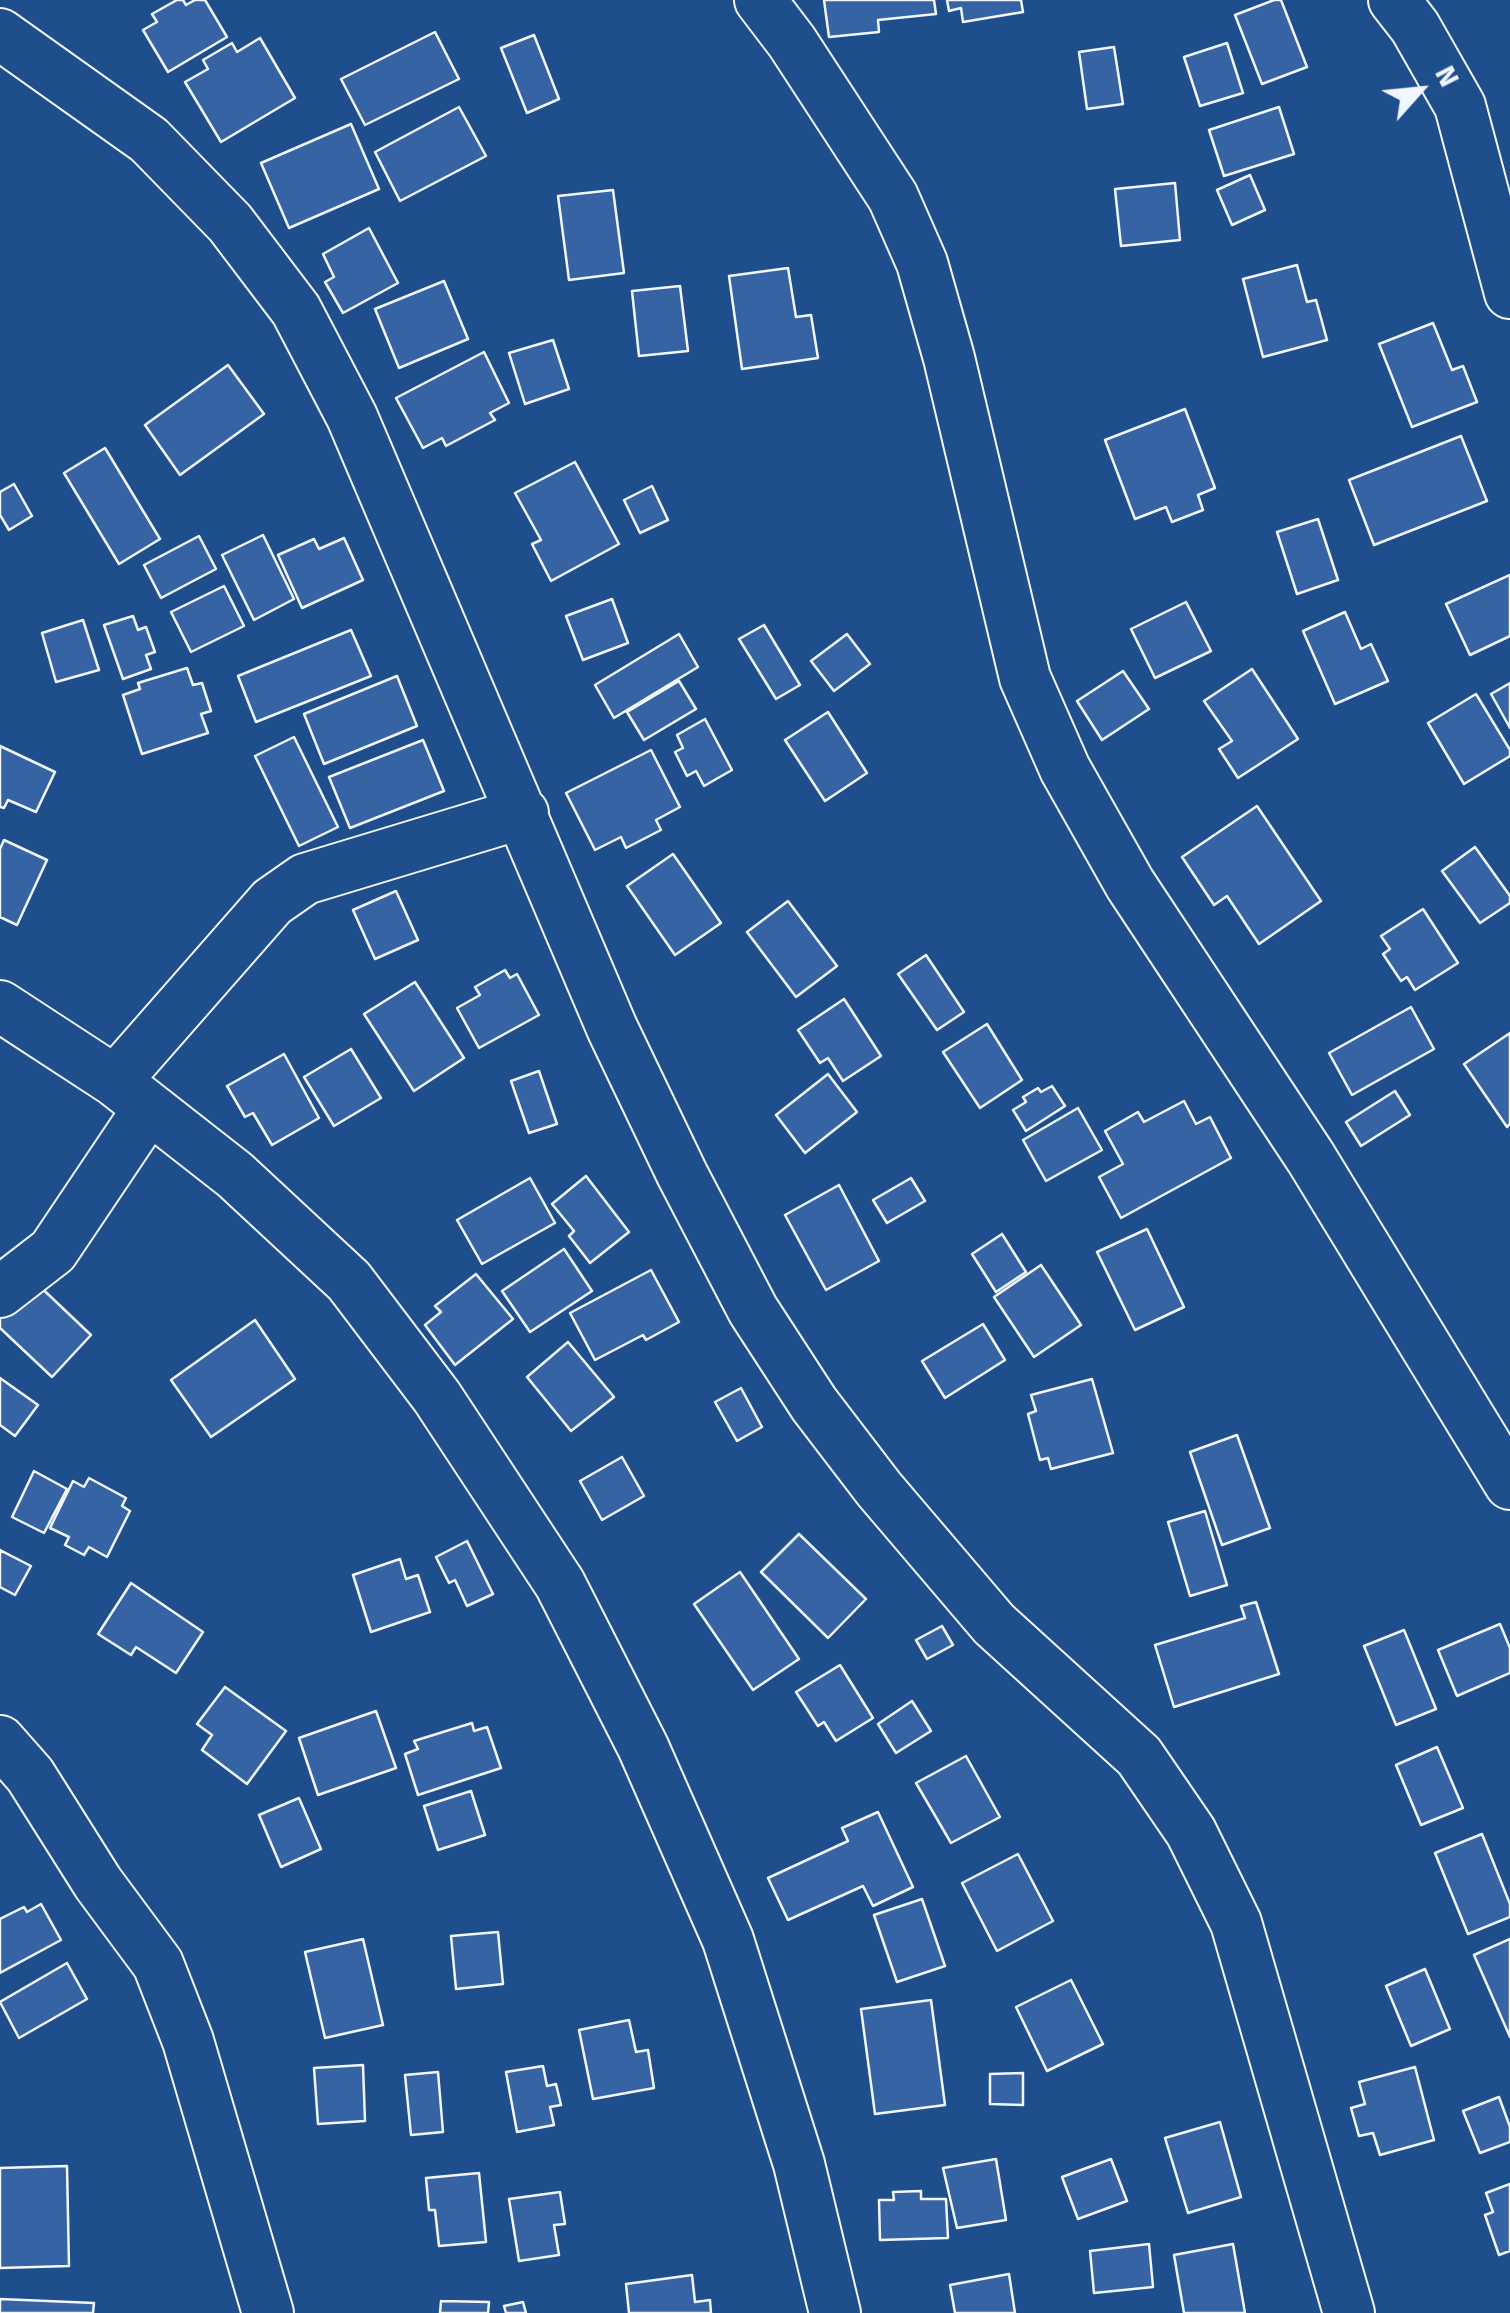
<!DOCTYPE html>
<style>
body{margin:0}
#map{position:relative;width:1510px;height:2313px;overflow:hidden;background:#1f4e8c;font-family:"Fira Sans",sans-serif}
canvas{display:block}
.north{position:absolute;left:1370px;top:40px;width:100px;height:100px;-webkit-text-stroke:8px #1f4e8c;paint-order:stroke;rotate:63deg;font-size:28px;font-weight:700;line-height:40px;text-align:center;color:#f2f6ff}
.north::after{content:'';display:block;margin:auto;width:35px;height:45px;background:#f2f6ff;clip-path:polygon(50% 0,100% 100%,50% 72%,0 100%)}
</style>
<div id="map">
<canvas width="1510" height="2313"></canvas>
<div class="north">N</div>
</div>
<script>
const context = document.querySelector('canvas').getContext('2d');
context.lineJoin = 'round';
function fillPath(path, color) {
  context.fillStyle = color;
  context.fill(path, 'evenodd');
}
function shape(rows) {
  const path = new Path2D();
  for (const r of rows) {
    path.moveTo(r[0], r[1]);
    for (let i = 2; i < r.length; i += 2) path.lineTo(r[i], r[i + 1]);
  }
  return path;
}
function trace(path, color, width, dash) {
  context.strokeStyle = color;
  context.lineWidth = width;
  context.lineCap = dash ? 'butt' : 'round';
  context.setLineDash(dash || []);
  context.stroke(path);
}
const building = shape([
 [177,0,183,0,186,5,195,0,205,0,227,37,168,72,143,30,157,22,152,14,177,0],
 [824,0,934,0,936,14,878,20,879,32,829,37,824,0],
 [947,0,1021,0,1023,12,963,22,961,8,949,11,947,0],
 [1274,0,1281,0,1307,67,1262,84,1235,15,1274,0],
 [435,32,459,79,365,125,341,79,435,32],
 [534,35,559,99,527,113,501,48,534,35],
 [260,38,295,98,221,142,185,82,208,69,203,60,232,43,237,52,260,38],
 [1227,43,1243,93,1200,106,1184,57,1227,43],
 [1114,47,1123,104,1087,109,1079,52,1114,47],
 [459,107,486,156,400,201,375,152,459,107],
 [1279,107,1294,154,1224,176,1209,130,1279,107],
 [351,124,379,189,289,228,261,163,351,124],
 [1250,175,1265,210,1232,225,1217,190,1250,175],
 [1175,183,1180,240,1121,246,1115,189,1175,183],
 [613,190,624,273,569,280,558,196,613,190],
 [369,228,398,283,343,313,325,282,334,277,323,254,369,228],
 [1297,265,1307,302,1316,300,1327,340,1263,357,1243,279,1297,265],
 [788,268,796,317,811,315,818,358,742,369,729,276,788,268],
 [444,281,468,339,399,368,375,309,444,281],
 [680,286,688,351,639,356,632,291,680,286],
 [1433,323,1452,370,1463,366,1477,402,1412,427,1379,344,1433,323],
 [553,340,569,389,525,404,509,353,553,340],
 [484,352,509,403,490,413,495,420,446,446,442,438,423,448,396,398,484,352],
 [228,365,264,414,180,475,145,425,228,365],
 [1185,409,1215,488,1198,495,1203,510,1172,522,1166,507,1135,519,1105,440,1185,409],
 [1461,436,1487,501,1374,545,1349,480,1461,436],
 [105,448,160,539,119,564,64,473,105,448],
 [575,462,619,544,551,581,532,544,541,540,515,493,575,462],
 [14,484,32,516,9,530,0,515,0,492,14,484],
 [652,486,668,520,640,533,624,500,652,486],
 [1318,519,1338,580,1297,594,1277,532,1318,519],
 [263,535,294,599,254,620,222,555,263,535],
 [199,536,216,569,161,598,144,565,199,536],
 [344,538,363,580,302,608,278,555,314,539,319,549,344,538],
 [1510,575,1510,636,1470,655,1446,604,1510,575],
 [224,586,244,626,191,652,171,612,224,586],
 [612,599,628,643,583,660,566,616,612,599],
 [1186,602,1211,651,1155,678,1131,629,1186,602],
 [1345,612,1361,649,1371,644,1388,681,1335,704,1303,631,1345,612],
 [133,616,138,630,146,627,155,652,146,655,151,669,123,679,104,625,133,616],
 [83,620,99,670,56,682,42,633,83,620],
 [764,625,800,685,776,699,739,639,764,625],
 [351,630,371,676,256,722,238,676,351,630],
 [679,634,698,667,614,718,595,685,679,634],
 [847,634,870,664,834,691,811,661,847,634],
 [187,668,193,685,202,683,211,711,201,714,208,733,142,754,123,695,140,689,138,683,187,668],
 [1252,669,1298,739,1238,778,1219,749,1232,741,1204,701,1252,669],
 [1123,671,1149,709,1102,740,1077,701,1123,671],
 [397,676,417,726,324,764,304,714,397,676],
 [679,681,696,709,644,740,627,712,679,681],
 [1510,683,1510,728,1491,694,1510,683],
 [1476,694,1510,750,1510,756,1464,784,1428,723,1476,694],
 [828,712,867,773,825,801,785,740,828,712],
 [705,719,732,770,704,786,696,771,687,776,675,752,683,748,677,735,705,719],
 [294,737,338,827,299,846,255,756,294,737],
 [423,740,444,791,350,828,329,777,423,740],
 [0,746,55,772,36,812,8,800,4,808,0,807,0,746],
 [651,750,680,807,656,820,661,830,626,848,621,837,595,850,566,793,651,750],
 [1257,806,1321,901,1259,944,1227,896,1214,905,1182,857,1257,806],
 [4,840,47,860,17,925,0,917,0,849,4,840],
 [1475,847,1510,896,1510,903,1480,923,1442,871,1475,847],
 [673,854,721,923,675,955,627,886,673,854],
 [396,891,418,940,375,959,353,910,396,891],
 [788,901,837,966,796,997,747,932,788,901],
 [1423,909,1458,963,1415,990,1407,977,1401,981,1383,954,1390,949,1381,936,1423,909],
 [926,955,964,1012,937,1030,898,974,926,955],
 [505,970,510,978,517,974,539,1015,479,1048,457,1008,480,995,475,987,505,970],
 [415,982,464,1058,414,1091,364,1014,415,982],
 [844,999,881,1056,843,1081,828,1058,820,1063,798,1030,844,999],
 [1411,1007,1434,1049,1352,1095,1329,1053,1411,1007],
 [987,1024,1022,1080,980,1108,943,1052,987,1024],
 [1510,1033,1510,1124,1507,1127,1464,1064,1510,1033],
 [351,1049,381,1098,334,1126,304,1077,351,1049],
 [284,1054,319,1118,272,1145,253,1113,245,1117,227,1086,284,1054],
 [539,1071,557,1124,529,1133,511,1081,539,1071],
 [828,1074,857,1112,805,1153,776,1115,828,1074],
 [1052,1086,1065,1106,1026,1131,1013,1110,1026,1102,1023,1097,1038,1088,1041,1092,1052,1086],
 [1395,1091,1410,1115,1361,1146,1346,1122,1395,1091],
 [1184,1101,1196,1124,1210,1117,1231,1158,1121,1218,1099,1177,1123,1164,1105,1131,1138,1112,1144,1122,1184,1101],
 [1078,1108,1102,1150,1046,1181,1023,1140,1078,1108],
 [586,1176,629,1232,590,1263,569,1236,574,1231,552,1204,586,1176],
 [530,1178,555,1223,482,1264,457,1220,530,1178],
 [911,1178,925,1201,887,1223,873,1200,911,1178],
 [839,1185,879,1261,826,1290,785,1215,839,1185],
 [1147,1229,1184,1307,1135,1330,1097,1252,1147,1229],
 [1002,1234,1026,1272,996,1292,972,1254,1002,1234],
 [564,1249,592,1291,530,1332,502,1291,564,1249],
 [1041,1265,1081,1325,1034,1357,994,1297,1041,1265],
 [651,1270,679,1322,646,1340,643,1335,595,1360,570,1313,651,1270],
 [476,1274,513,1319,455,1365,425,1325,441,1312,435,1306,476,1274],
 [31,1278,91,1335,52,1377,0,1328,0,1311,31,1278],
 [255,1320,295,1379,211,1437,171,1380,255,1320],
 [983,1324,1005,1360,945,1398,922,1361,983,1324],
 [568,1342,614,1397,571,1431,527,1377,568,1342],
 [0,1378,38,1405,15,1436,0,1425,0,1378],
 [1092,1379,1113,1453,1051,1469,1048,1458,1040,1460,1028,1414,1036,1411,1031,1395,1092,1379],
 [741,1388,762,1427,737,1441,715,1402,741,1388],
 [1237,1435,1270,1528,1222,1545,1190,1452,1237,1435],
 [622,1457,644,1496,602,1520,580,1481,622,1457],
 [34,1471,67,1489,44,1533,12,1517,34,1471],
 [89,1478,126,1498,122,1506,130,1511,107,1557,89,1547,84,1555,65,1545,69,1537,50,1528,73,1481,84,1487,89,1478],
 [1205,1511,1227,1585,1190,1596,1168,1522,1205,1511],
 [799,1534,866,1599,828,1638,761,1572,799,1534],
 [467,1541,493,1594,467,1606,455,1580,449,1583,436,1557,467,1541],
 [0,1550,31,1566,15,1595,0,1587,0,1550],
 [400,1559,406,1579,418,1575,430,1612,371,1632,353,1575,400,1559],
 [740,1572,799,1659,753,1690,694,1604,740,1572],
 [131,1583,203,1632,176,1673,136,1647,131,1655,98,1634,131,1583],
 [1256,1602,1279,1674,1174,1707,1155,1645,1245,1618,1241,1606,1256,1602],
 [1500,1624,1510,1648,1510,1673,1457,1696,1438,1650,1500,1624],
 [942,1626,953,1645,927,1659,916,1640,942,1626],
 [1404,1630,1436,1709,1396,1725,1364,1646,1404,1630],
 [840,1665,873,1718,836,1741,824,1722,818,1726,796,1692,840,1665],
 [225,1687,286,1731,247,1784,202,1750,212,1735,197,1724,225,1687],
 [912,1701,931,1731,896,1753,878,1724,912,1701],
 [376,1711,396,1768,318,1795,299,1738,376,1711],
 [472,1723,474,1731,487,1727,501,1768,418,1795,405,1754,418,1749,414,1741,472,1723],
 [1437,1747,1463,1808,1421,1825,1396,1765,1437,1747],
 [966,1756,1000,1817,951,1843,916,1783,966,1756],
 [471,1791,485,1835,438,1850,424,1806,471,1791],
 [299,1798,321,1849,281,1867,259,1815,299,1798],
 [878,1812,913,1887,873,1906,863,1886,788,1920,768,1878,848,1841,842,1828,878,1812],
 [1482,1834,1510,1904,1510,1917,1468,1934,1435,1853,1482,1834],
 [1018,1854,1053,1921,997,1951,962,1883,1018,1854],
 [922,1899,945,1966,897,1982,874,1915,922,1899],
 [41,1904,61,1940,0,1973,0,1919,24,1907,27,1912,41,1904],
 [498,1932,503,1984,456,1989,451,1936,498,1932],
 [363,1939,383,2025,325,2038,305,1952,363,1939],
 [1510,1939,1510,2037,1474,1955,1510,1939],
 [67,1963,87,1999,19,2038,0,2002,67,1963],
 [1425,1969,1450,2029,1411,2046,1386,1986,1425,1969],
 [1071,1980,1103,2044,1047,2071,1016,2007,1071,1980],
 [931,2000,945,2105,875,2114,861,2009,931,2000],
 [629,2020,636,2052,648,2050,654,2088,593,2099,579,2030,629,2020],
 [363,2065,365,2121,318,2124,314,2068,363,2065],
 [543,2066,547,2086,556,2084,561,2105,550,2107,554,2125,517,2132,506,2072,543,2066],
 [1415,2067,1434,2140,1380,2155,1373,2133,1359,2136,1351,2108,1365,2104,1359,2082,1415,2067],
 [438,2072,443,2132,411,2135,405,2075,438,2072],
 [1023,2073,1023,2105,990,2104,990,2074,1023,2073],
 [1499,2097,1510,2127,1510,2142,1480,2153,1463,2111,1499,2097],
 [1220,2122,1241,2197,1188,2213,1165,2138,1220,2122],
 [996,2159,1006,2220,957,2228,943,2168,996,2159],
 [1111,2159,1127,2201,1078,2219,1062,2177,1111,2159],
 [67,2166,69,2266,0,2268,0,2168,67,2166],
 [479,2173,486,2242,439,2246,435,2210,429,2210,426,2178,479,2173],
 [1510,2184,1510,2251,1499,2255,1485,2215,1493,2212,1486,2193,1510,2184],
 [921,2191,921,2199,946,2199,948,2238,880,2240,879,2200,894,2200,893,2192,921,2191],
 [560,2192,565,2224,554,2225,559,2255,519,2261,509,2199,560,2192],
 [1149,2244,1153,2287,1094,2293,1090,2251,1149,2244],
 [1233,2244,1245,2313,1184,2313,1174,2255,1233,2244],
 [1009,2274,1015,2313,955,2313,950,2285,1009,2274],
 [692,2275,695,2302,710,2300,711,2313,629,2313,626,2284,692,2275],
 [0,2299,94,2303,93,2313,0,2313,0,2299],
 [441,2301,489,2302,488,2313,440,2313,441,2301],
 [523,2302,526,2313,506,2313,504,2306,523,2302]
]);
const minor = shape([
 [760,0,792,42,893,197,922,263,949,358,1025,678,1065,769,1130,884,1311,1158,1510,1484],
 [1394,0,1415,27,1460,106,1510,293],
 [0,34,149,140,230,223,296,310,352,417,612,1028,682,1174,753,1310,814,1404,879,1489,994,1624,1139,1756,1191,1832,1236,1923,1349,2313],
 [0,1006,115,1081,235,1175,349,1281,437,1397,560,1584,643,1747,728,1940,799,2164,835,2313],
 [115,1081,272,902,305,879,523,813],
 [0,1292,53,1251,149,1108],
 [0,1741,30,1775,98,1883,158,1964,188,2041,268,2313]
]);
fillPath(building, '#3563a3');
trace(building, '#f2f6ff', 2.5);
trace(minor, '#f2f6ff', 54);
trace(minor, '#1f4e8c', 50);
</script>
